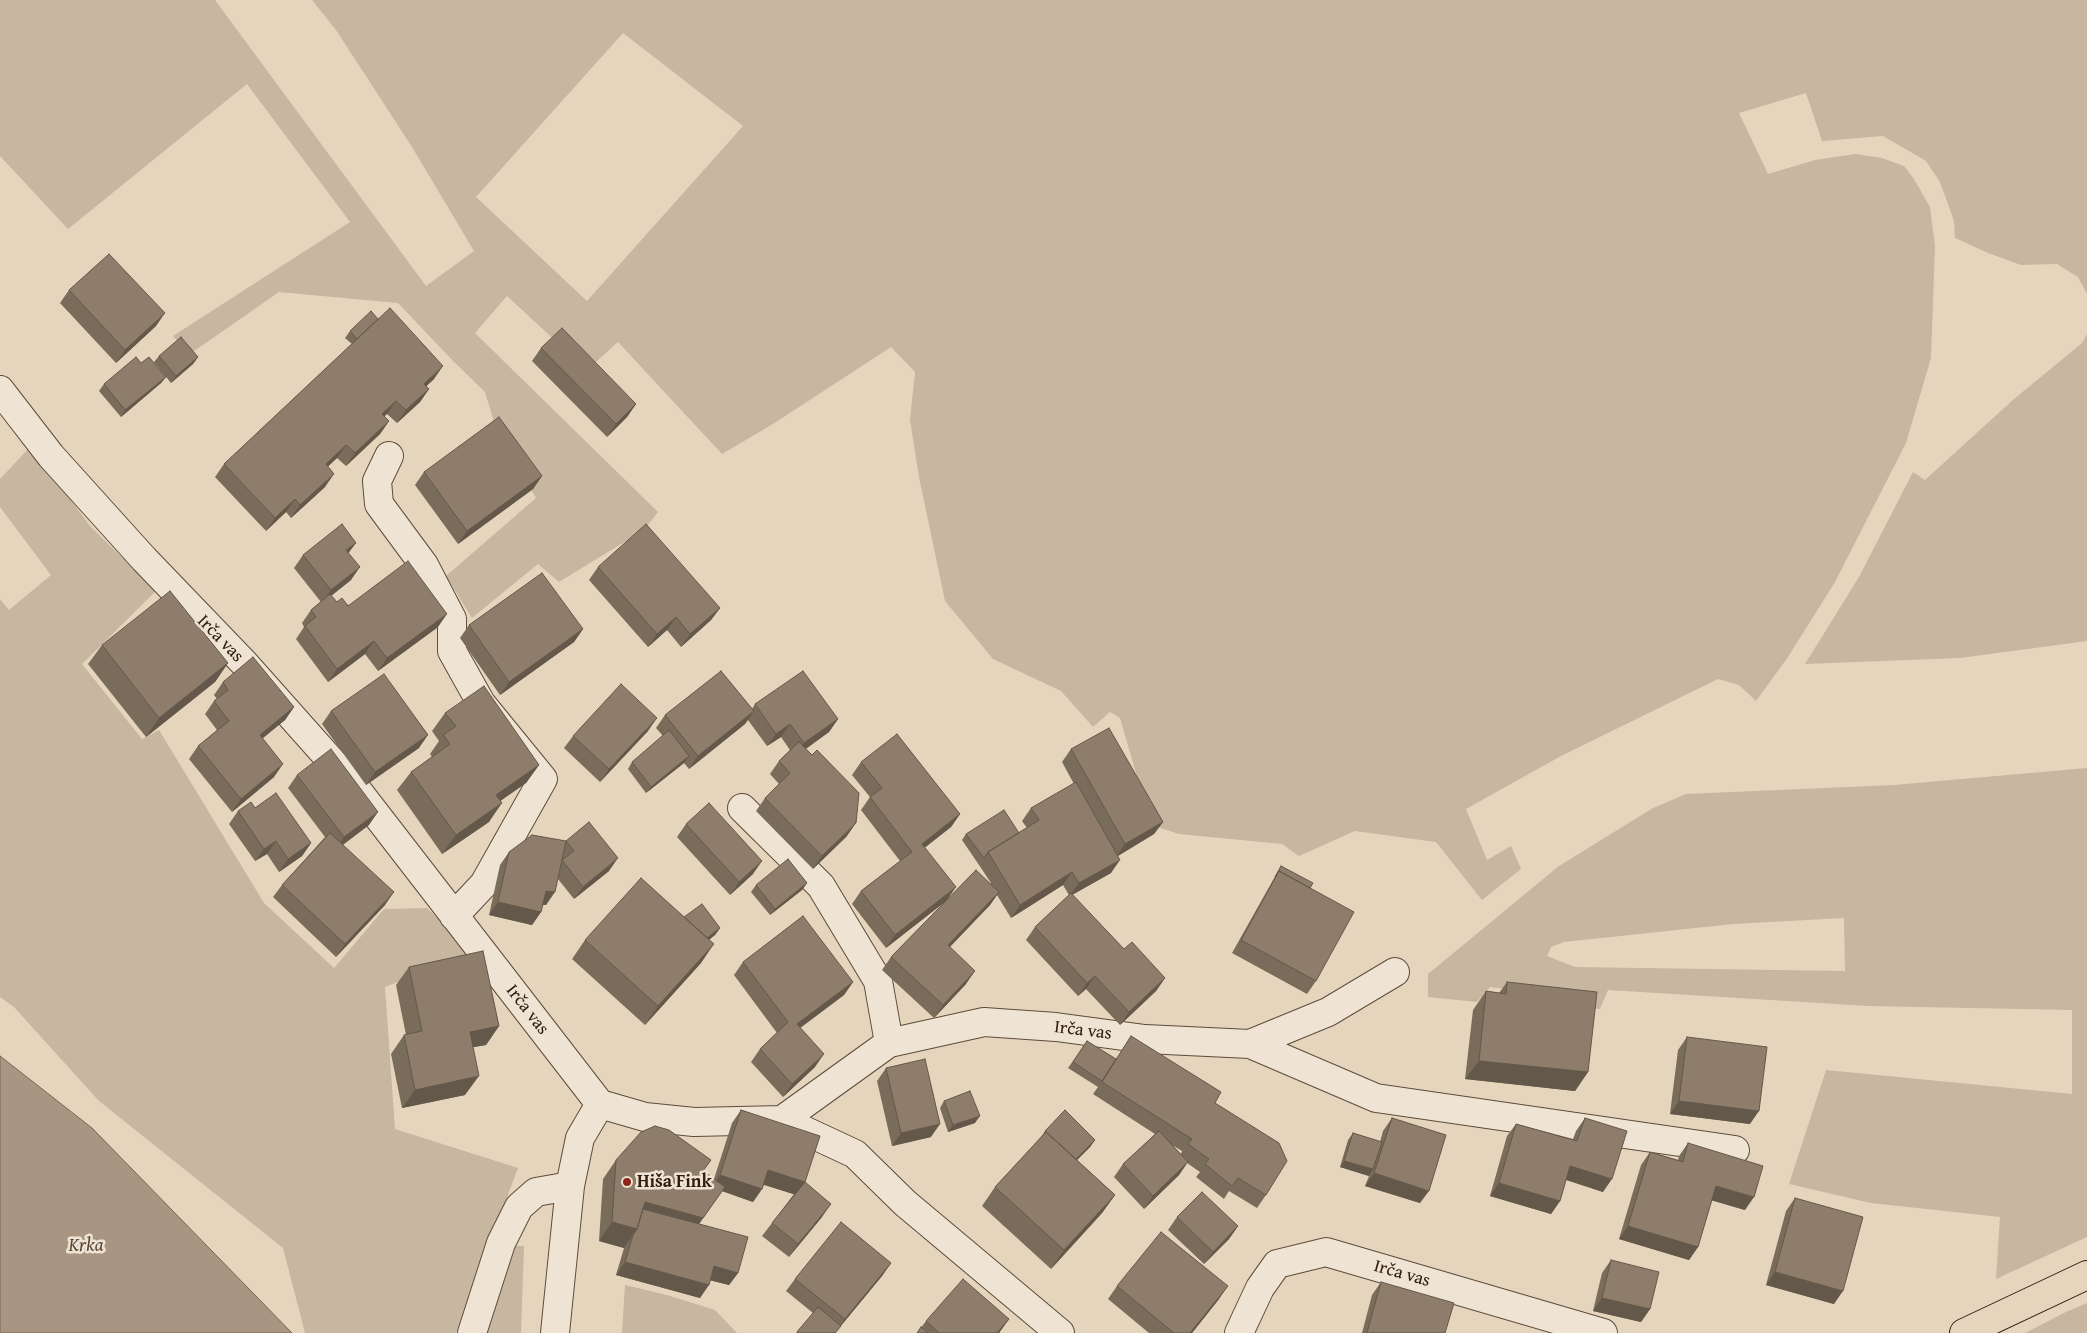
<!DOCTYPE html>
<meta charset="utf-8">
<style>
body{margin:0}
canvas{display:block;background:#e6d5bd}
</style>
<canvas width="2087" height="1333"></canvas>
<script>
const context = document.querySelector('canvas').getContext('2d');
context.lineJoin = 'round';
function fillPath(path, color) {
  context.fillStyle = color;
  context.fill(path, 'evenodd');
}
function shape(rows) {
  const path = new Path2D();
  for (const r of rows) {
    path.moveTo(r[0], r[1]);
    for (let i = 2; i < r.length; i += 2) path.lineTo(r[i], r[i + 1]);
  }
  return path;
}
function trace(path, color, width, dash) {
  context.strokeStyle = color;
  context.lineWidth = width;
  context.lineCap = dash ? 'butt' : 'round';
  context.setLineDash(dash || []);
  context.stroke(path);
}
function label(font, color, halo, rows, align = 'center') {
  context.font = font + ' "Gentium Book Plus",serif';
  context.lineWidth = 5;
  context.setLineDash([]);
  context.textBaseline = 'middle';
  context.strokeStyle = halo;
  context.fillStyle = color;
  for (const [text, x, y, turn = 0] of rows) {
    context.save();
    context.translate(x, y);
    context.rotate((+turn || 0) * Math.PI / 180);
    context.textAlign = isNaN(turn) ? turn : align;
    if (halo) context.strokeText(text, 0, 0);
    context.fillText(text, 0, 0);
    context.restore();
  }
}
const green = shape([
 [0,0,215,0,426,286,474,251,412,147,336,30,312,0,2087,0,2087,294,2078,277,2057,264,2021,265,1988,253,1955,238,1954,221,1940,182,1926,161,1883,136,1822,141,1806,93,1739,113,1768,174,1815,160,1855,154,1882,158,1904,166,1914,179,1930,207,1935,246,1931,358,1906,443,1835,582,1788,657,1756,701,1739,685,1718,679,1561,756,1466,809,1487,860,1511,846,1521,869,1482,900,1436,842,1355,831,1299,856,1282,844,1179,834,1151,825,1120,718,1110,712,1093,727,1061,691,993,659,945,601,919,477,910,420,915,372,891,347,773,424,722,454,618,342,587,370,507,296,475,333,658,512,644,530,559,582,538,564,472,618,446,576,536,498,496,429,485,392,452,360,398,303,279,292,190,354,173,336,350,222,247,84,68,229,0,156],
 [623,33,743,126,587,301,476,197],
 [2087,334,2087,641,1960,658,1805,664,1859,577,1913,472,1925,480,2014,399,2082,343],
 [31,446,90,526,156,591,82,664,142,739,159,730,264,903,334,968,384,909,427,908,459,939,468,954,385,987,395,1129,518,1168,456,1333,305,1333,283,1248,99,1101,14,1007,0,997,0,599,9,610,51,575,0,507,0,479],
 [2087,768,2087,1237,1996,1279,2000,1217,1871,1203,1789,1184,1826,1070,2072,1094,2072,1010,1868,1006,1608,990,1600,1009,1549,1004,1551,995,1490,987,1477,1002,1428,997,1428,974,1559,866,1653,808,1686,794,1894,785],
 [1844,918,1845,971,1575,967,1547,956,1551,947,1564,942,1733,924],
 [512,1246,524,1246,521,1333,483,1333],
 [625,1285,667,1295,715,1310,737,1333,622,1333],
 [2087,1303,2087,1333,2025,1333,2066,1312]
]);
const water = shape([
 [0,1056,92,1128,292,1333,0,1333,0,1056]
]);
const minor = shape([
 [0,390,51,456,144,559,245,664,358,791,600,1104,645,1117,694,1122,782,1120,855,1154,905,1203,1060,1333],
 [389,456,377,481,379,504,424,565,452,619,452,651,481,703,543,779,484,884,454,916],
 [742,808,821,886,878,981,889,1043],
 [1250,1044,1376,1098,1735,1150],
 [782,1120,889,1043,984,1022,1056,1027,1145,1039,1250,1044,1328,1012,1395,972],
 [472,1333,501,1243,519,1207,536,1192,570,1186],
 [555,1333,570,1186,580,1138,600,1104],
 [1239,1333,1260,1288,1277,1264,1326,1252,1603,1333]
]);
const major = shape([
 [1964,1333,2087,1275]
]);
const wall = shape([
 [69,290,156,326,116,363,60,303],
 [350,331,434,379,426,386,429,389,420,402,397,423,387,414,384,416,389,421,380,434,346,466,337,458,328,466,325,487,291,518,286,512,266,531,215,477,224,464,352,344,345,338],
 [541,348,636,404,627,417,607,437,532,361],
 [159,356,198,357,193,364,171,383,154,362],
 [166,377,161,383,121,417,99,391,104,384],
 [424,472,542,476,533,489,458,544,415,485],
 [349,554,351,580,331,596,337,602,438,627,378,671,365,654,328,682,296,639,304,627,302,623,311,610,321,602,294,568,303,555],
 [598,567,720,608,711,620,681,647,667,630,648,647,589,580],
 [469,625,583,629,574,642,500,695,460,638],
 [102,645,228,663,215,682,146,737,88,664],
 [223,682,294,707,285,720,262,738,274,777,232,812,189,759,198,746,217,730,205,714,214,701,217,699,214,695],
 [755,704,838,719,829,732,806,749,847,836,813,869,756,811,765,798,779,784,770,774,779,761,790,750,781,737,767,746,748,720,745,724,689,769,684,763,646,793,628,769,632,762,663,736,656,728,665,715,752,709],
 [331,711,419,748,366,785,322,724],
 [445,713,539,765,526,783,500,801,489,822,442,854,397,790,411,772,432,757,430,754,439,741,432,731],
 [648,731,600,782,564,748,573,736],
 [1071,749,1163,822,1154,834,1118,856,1111,873,1072,895,1124,949,1165,978,1156,991,1120,1025,1086,989,1078,996,1026,940,1035,927,1069,895,1063,885,1011,918,997,895,990,905,950,947,966,984,934,1018,882,970,891,957,945,902,886,948,852,904,861,891,900,861,861,810,870,797,852,775,861,762,960,814,951,827,924,848,948,898,991,883,979,865,962,840,966,834,1019,833,1027,828,1022,821,1031,808,1074,784,1062,762],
 [297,775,369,825,343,845,385,905,336,957,273,897,282,885,325,837,288,788],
 [255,808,311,843,302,856,279,872,267,854,255,861,229,824,238,811],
 [686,824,753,874,730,895,677,837],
 [566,841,609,871,574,899,558,879,546,905,543,905,541,912,532,925,489,915,500,865,509,852],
 [1281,866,1310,888,1316,981,1307,994,1232,953,1277,873],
 [807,883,802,890,770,915,751,892,756,885],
 [684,917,720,928,715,935,709,940,701,963,645,1025,572,959,585,940],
 [743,962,853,982,844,995,800,1028,815,1067,783,1097,751,1062,760,1049,777,1033,734,975],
 [409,967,499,1026,486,1045,473,1047,465,1095,402,1108,391,1054,404,1035,406,1035,396,985],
 [1507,982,1588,1072,1575,1091,1465,1079,1473,1010,1486,991,1499,993],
 [1131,1036,1215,1103,1266,1195,1257,1208,1229,1191,1224,1199,1196,1177,1200,1172,1187,1163,1179,1175,1144,1209,1114,1177,1123,1164,1155,1134,1093,1094,1098,1087,1068,1068,1087,1041,1116,1059],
 [1172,1145,1182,1151,1181,1154],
 [1687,1037,1750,1124,1670,1114,1678,1050],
 [886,1068,931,1137,892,1146,877,1081],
 [944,1101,975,1123,948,1132,940,1108],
 [741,1110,805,1182,822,1217,789,1257,762,1236,772,1223,794,1194,764,1185,762,1189,753,1202,722,1191,699,1224,738,1273,729,1285,710,1280,700,1298,616,1275,624,1248,599,1241,603,1179,616,1160,704,1171,714,1179,732,1123],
 [1392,1118,1420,1203,1365,1186,1369,1176,1340,1167,1348,1140,1353,1133,1380,1142,1383,1131],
 [1585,1118,1603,1192,1566,1180,1560,1201,1551,1214,1490,1196,1507,1136,1516,1124,1573,1139,1576,1131],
 [1045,1131,1095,1140,1090,1147,1077,1160,1115,1195,1102,1213,1051,1269,982,1206,995,1187,1041,1137],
 [1688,1143,1745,1210,1711,1200,1698,1247,1689,1260,1619,1239,1641,1165,1650,1152,1678,1160,1679,1156],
 [1795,1198,1834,1304,1766,1285,1786,1211],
 [1177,1217,1238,1226,1229,1239,1204,1264,1168,1230],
 [1611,1260,1650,1309,1641,1322,1593,1311,1602,1273],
 [891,1263,882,1276,835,1333,796,1333,813,1313,786,1291,795,1279],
 [1381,1282,1445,1333,1362,1333,1372,1295],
 [1117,1286,1219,1299,1192,1333,1149,1333,1108,1299],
 [1009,1319,999,1333,917,1333,926,1321]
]);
const shadedWall = shape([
 [165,313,156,326,116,363,125,350],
 [198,357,193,364,171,383,176,376],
 [443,366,434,379,415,397,424,384],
 [166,377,161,383,121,417,125,410],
 [429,389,420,402,397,423,406,410],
 [396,401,387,414,373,427,382,414],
 [636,404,627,417,607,437,616,424],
 [389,421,380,434,346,466,355,453],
 [346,445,337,458,317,477,326,464],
 [334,474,325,487,291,518,300,505],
 [542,476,533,489,458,544,467,531],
 [295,499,286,512,266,531,275,518],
 [356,543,347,555,346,550],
 [360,567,351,580,322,603,331,590],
 [720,608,711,620,681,647,690,634],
 [447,614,438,627,378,671,387,658],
 [676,617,667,630,648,647,657,634],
 [583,629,574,642,500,695,509,682],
 [374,641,365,654,328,682,337,669],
 [228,663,215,682,146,737,159,718],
 [294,707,285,720,251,748,260,735],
 [754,711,745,724,689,769,698,756],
 [657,718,648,731,600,782,609,769],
 [838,719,829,732,795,756,804,743],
 [790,724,781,737,767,746,776,734],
 [428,735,419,748,366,785,375,772],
 [689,756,684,763,646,793,651,787],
 [283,764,274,777,232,812,241,799],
 [539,765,526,783,483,813,496,795],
 [502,803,489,822,442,854,456,835],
 [378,812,369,825,335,850,344,837],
 [960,814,951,827,913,857,922,844],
 [1163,822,1154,834,1116,857,1125,844],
 [856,823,847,836,813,869,822,856],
 [276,841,267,854,255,861,264,849],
 [311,843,302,856,279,872,288,859],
 [618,858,609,871,574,899,583,887],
 [1120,860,1111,873,1070,896,1079,883],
 [762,861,753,874,730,895,739,882],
 [1072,872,1063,885,1011,918,1020,905],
 [807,883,802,890,770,915,775,909],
 [956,887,947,900,886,948,895,935],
 [546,891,555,892,546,905,537,904],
 [394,892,385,905,336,957,345,944],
 [999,892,990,905,939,958,948,945],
 [498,902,541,912,532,925,489,915],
 [720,928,715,935,693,952,697,945],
 [714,944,701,963,645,1025,658,1006],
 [975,971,966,984,934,1018,943,1005],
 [1095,976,1086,989,1078,996,1087,983],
 [1165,978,1156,991,1120,1025,1129,1012],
 [853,982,844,995,788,1037,797,1024],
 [499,1026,486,1045,457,1050,470,1032],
 [824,1054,815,1067,783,1097,792,1084],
 [1479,1061,1588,1072,1575,1091,1465,1079],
 [479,1076,465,1095,402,1108,415,1090],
 [1679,1101,1759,1111,1750,1124,1670,1114],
 [980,1116,975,1123,948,1132,953,1125],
 [940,1124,931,1137,892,1146,901,1133],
 [1095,1140,1090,1147,1070,1167,1075,1161],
 [1344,1161,1373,1169,1369,1176,1340,1167],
 [1188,1162,1179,1175,1144,1209,1153,1196],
 [1570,1166,1612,1179,1603,1192,1561,1178],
 [768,1170,805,1182,796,1195,759,1183],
 [1374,1173,1429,1191,1420,1203,1365,1186],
 [720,1175,762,1189,753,1202,722,1191,690,1237,641,1208,645,1202,711,1188],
 [1499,1183,1560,1201,1551,1214,1490,1196],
 [1716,1186,1754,1197,1745,1210,1707,1199],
 [1115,1195,1102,1213,1051,1269,1064,1250],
 [831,1204,822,1217,789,1257,798,1244],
 [612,1222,637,1229,624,1248,599,1241],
 [1238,1226,1229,1239,1204,1264,1213,1252],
 [1628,1226,1698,1247,1689,1260,1619,1239],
 [625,1262,709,1285,700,1298,616,1275],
 [891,1263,882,1276,835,1333,845,1319],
 [714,1266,738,1273,729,1285,705,1279],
 [1775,1272,1843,1291,1834,1304,1766,1285],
 [1228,1286,1219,1299,1192,1333,1190,1333],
 [1602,1298,1650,1309,1641,1322,1593,1311],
 [1009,1319,999,1333,997,1333]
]);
const building = shape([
 [109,254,165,313,125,350,69,290,109,254],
 [390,308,443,366,424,384,429,389,406,410,396,401,382,414,389,421,355,453,346,445,326,464,334,474,300,505,295,499,275,518,224,464,390,308],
 [371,311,378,319,357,339,350,331,371,311],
 [562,328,636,404,616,424,541,348,562,328],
 [181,337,198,357,176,376,159,356,181,337],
 [136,357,141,363,149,357,166,377,125,410,104,384,136,357],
 [499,417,542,476,467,531,424,472,499,417],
 [342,524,356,543,346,550,360,567,331,590,303,555,342,524],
 [646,524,720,608,690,634,676,617,657,634,598,567,646,524],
 [408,561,447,614,387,658,374,641,337,669,305,626,316,617,311,610,330,594,337,602,342,598,348,606,408,561],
 [542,573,583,629,509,682,469,625,542,573],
 [170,591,228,663,159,718,102,645,170,591],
 [253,657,294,707,260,735,283,764,241,799,198,746,229,721,214,701,228,690,223,682,253,657],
 [721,671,754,711,698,756,665,715,721,671],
 [803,671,838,719,804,743,790,724,776,734,755,704,803,671],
 [384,674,428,735,375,772,331,711,384,674],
 [621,684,657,718,609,769,573,736,621,684],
 [484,686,539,765,496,795,502,803,456,835,411,772,450,744,443,735,456,726,445,713,484,686],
 [1109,728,1163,822,1125,844,1071,749,1109,728],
 [669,730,689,756,651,787,632,762,669,730],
 [897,734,960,814,922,844,956,887,895,935,861,891,912,852,870,797,882,788,861,762,897,734],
 [799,742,812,755,817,750,859,793,856,823,822,856,765,798,790,773,779,761,799,742],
 [331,749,378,812,344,837,297,775,331,749],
 [1076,782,1120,860,1079,883,1072,872,1020,905,988,852,1039,820,1031,808,1076,782],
 [276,793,311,843,288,859,276,841,264,849,238,811,251,802,255,808,276,793],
 [709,803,762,861,739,882,686,824,709,803],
 [1004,810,1019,833,988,852,984,858,966,834,1004,810],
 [589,822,618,858,583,887,562,860,574,851,566,841,589,822],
 [330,833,394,892,345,944,282,885,330,833],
 [532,835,566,841,555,892,546,891,541,912,498,902,509,852,532,835],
 [788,859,807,883,775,909,756,885,788,859],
 [1281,866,1313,883,1310,888,1279,871,1275,877,1281,866],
 [976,870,999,892,948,945,975,971,943,1005,891,957,976,870],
 [1279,871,1354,912,1316,981,1241,940,1279,871],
 [641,878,714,944,658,1006,585,940,641,878],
 [1071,893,1124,949,1132,942,1165,978,1129,1012,1095,976,1087,983,1035,927,1071,893],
 [702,904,720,928,707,938,684,917,702,904],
 [803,916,853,982,797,1024,824,1054,792,1084,760,1049,788,1022,743,962,803,916],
 [483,951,499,1026,470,1032,479,1076,415,1090,404,1035,422,1031,409,967,483,951],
 [1507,982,1597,992,1588,1072,1479,1061,1486,991,1506,994,1507,982],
 [1131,1036,1221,1092,1215,1103,1279,1143,1287,1161,1266,1195,1238,1178,1232,1186,1205,1164,1209,1159,1188,1144,1192,1139,1102,1082,1131,1036],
 [1687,1037,1767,1047,1759,1111,1679,1101,1687,1037],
 [1087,1041,1116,1059,1102,1081,1073,1062,1087,1041],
 [925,1059,940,1124,901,1133,886,1068,925,1059],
 [970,1091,980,1116,953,1125,944,1101,970,1091],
 [741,1110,820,1136,805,1182,768,1170,762,1189,720,1175,741,1110],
 [1065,1110,1095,1140,1076,1159,1045,1131,1065,1110],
 [1392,1118,1446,1135,1429,1191,1374,1173,1392,1118],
 [1585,1118,1627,1131,1612,1179,1570,1166,1560,1201,1499,1183,1516,1124,1577,1141,1585,1118],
 [655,1126,669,1130,711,1160,703,1171,725,1187,703,1218,645,1202,637,1229,612,1222,616,1160,641,1132,655,1126],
 [1159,1131,1188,1162,1153,1196,1123,1164,1159,1131],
 [1046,1132,1115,1195,1064,1250,995,1187,1046,1132],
 [1353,1133,1382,1142,1373,1169,1344,1161,1353,1133],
 [1688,1143,1763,1166,1754,1197,1716,1186,1698,1247,1628,1226,1650,1152,1683,1162,1688,1143],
 [805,1182,831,1204,798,1244,772,1223,805,1182],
 [1202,1192,1238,1226,1213,1252,1177,1217,1202,1192],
 [1795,1198,1863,1217,1843,1291,1775,1272,1795,1198],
 [643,1209,748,1237,738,1273,714,1266,709,1285,625,1262,633,1235,637,1229,643,1209],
 [841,1222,891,1263,845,1319,795,1279,841,1222],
 [1161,1232,1228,1286,1190,1333,1174,1333,1117,1286,1161,1232],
 [1611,1260,1659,1272,1650,1309,1602,1298,1611,1260],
 [963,1279,1009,1319,997,1333,939,1333,926,1321,963,1279],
 [1381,1282,1454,1303,1445,1333,1367,1333,1381,1282],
 [818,1307,841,1326,835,1333,798,1333,797,1332,818,1307],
 [921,1327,928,1333,917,1333,921,1327]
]);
const markers = [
 [627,1182,5,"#8f2418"]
];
const streetNames = [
 ["Irča vas",220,639,46],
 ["Irča vas",527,1010,52],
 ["Irča vas",1083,1031,7],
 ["Irča vas",1402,1274,16]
];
const poiNames = [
 ["Hiša Fink",637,1182]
];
const waterNames = [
 ["Krka",86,1246]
];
fillPath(green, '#c7b6a0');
fillPath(water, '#a89682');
trace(water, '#786654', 1);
trace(minor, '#5d4b3b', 30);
trace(major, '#2f1d10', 30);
trace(minor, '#efe4d4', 28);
trace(major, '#e6d5bd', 28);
fillPath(wall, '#7a6c5b');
fillPath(shadedWall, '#63584a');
fillPath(building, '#8e7d6a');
trace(building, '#63584a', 1);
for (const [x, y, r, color] of markers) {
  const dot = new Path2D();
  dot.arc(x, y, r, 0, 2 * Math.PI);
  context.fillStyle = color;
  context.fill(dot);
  trace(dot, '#efe4d4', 2);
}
label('18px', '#2f1d10', '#efe4d4', streetNames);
label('bold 18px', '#2f1d10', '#efe4d4', poiNames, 'left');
label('italic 19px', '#594738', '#efe4d4', waterNames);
</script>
